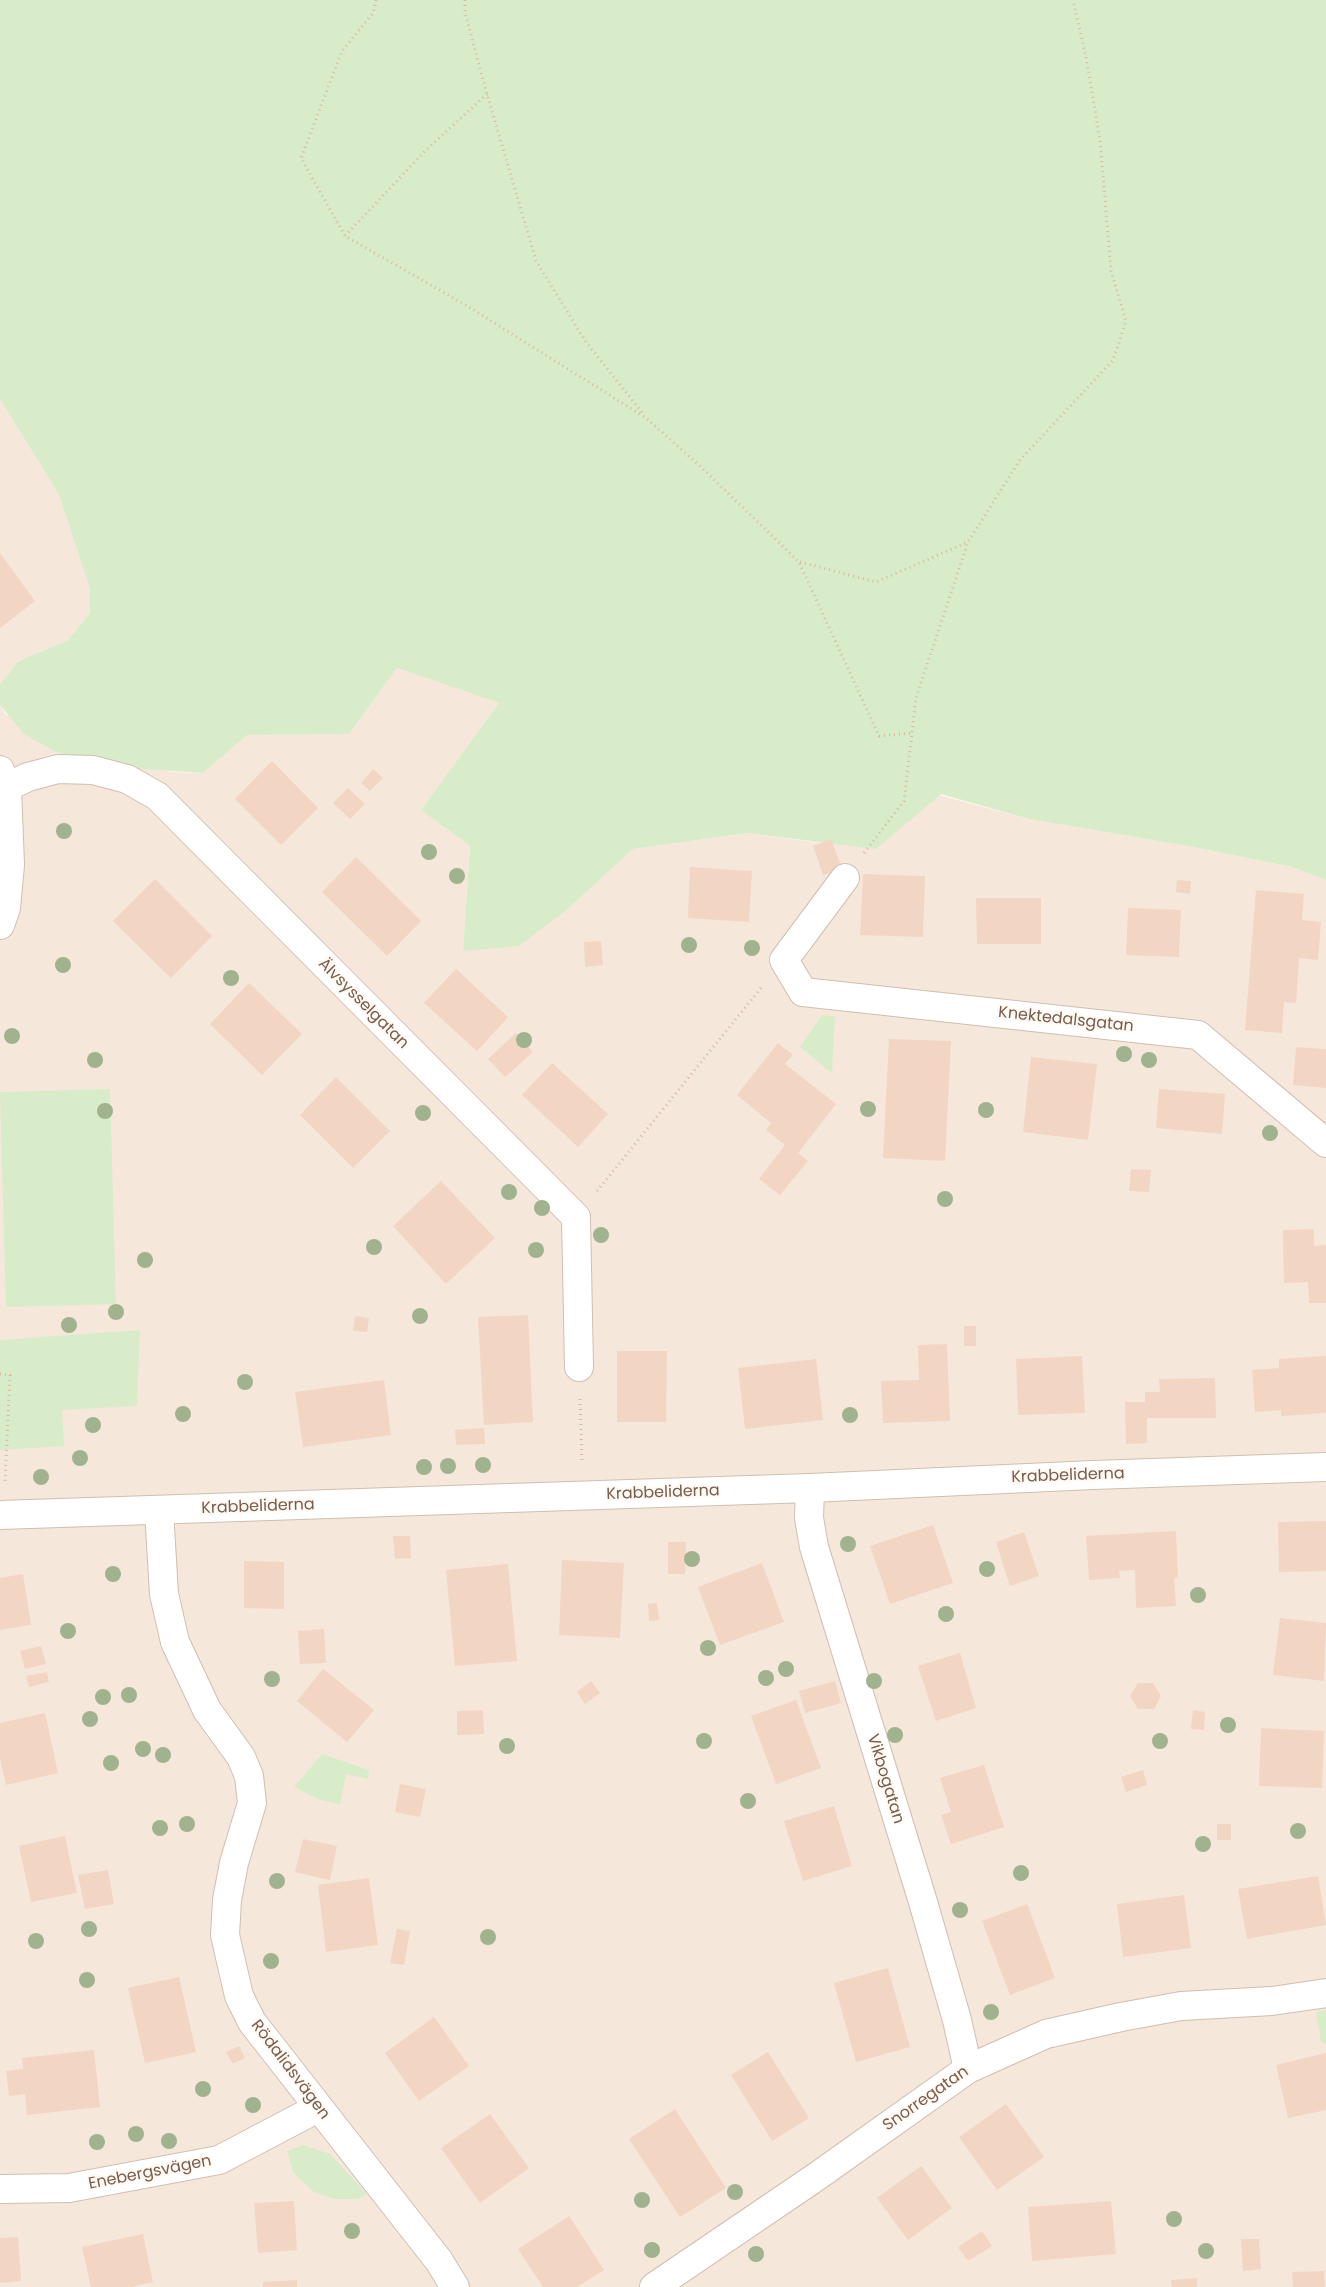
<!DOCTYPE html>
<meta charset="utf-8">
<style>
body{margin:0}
canvas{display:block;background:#fdf6ec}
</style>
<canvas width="1326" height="2287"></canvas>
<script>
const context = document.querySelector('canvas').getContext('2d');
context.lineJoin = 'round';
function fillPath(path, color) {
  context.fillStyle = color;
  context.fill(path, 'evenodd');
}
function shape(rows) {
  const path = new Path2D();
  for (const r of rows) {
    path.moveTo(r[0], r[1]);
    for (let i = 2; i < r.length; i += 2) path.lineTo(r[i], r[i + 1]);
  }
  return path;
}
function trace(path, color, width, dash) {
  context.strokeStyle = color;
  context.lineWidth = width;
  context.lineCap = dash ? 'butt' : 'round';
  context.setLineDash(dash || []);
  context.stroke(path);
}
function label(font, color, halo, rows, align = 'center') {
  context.font = font + ' Poppins,sans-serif';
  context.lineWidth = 4.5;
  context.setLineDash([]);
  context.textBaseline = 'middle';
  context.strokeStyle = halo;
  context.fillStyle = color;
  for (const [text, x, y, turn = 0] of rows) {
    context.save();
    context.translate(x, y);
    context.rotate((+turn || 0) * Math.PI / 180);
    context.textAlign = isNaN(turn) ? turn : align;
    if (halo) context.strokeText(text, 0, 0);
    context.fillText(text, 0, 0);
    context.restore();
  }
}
const residential = shape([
 [0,399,59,495,90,589,90,613,68,640,19,661,0,684],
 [397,668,499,703,421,810,470,846,463,951,569,908,633,849,747,833,828,844,938,795,1029,819,1188,846,1292,867,1326,879,1326,2287,0,2287,0,705,5,714,170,772,203,773,247,735,349,734]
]);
const green = shape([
 [0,0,1326,0,1326,880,1292,867,1188,846,1029,819,941,794,876,849,747,833,633,849,569,908,519,946,463,951,470,846,421,810,499,703,397,668,349,734,247,735,203,773,130,768,86,760,54,751,24,734,0,705,0,684,19,661,68,640,90,613,90,589,59,495,0,399],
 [822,1015,835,1017,832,1073,800,1047],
 [110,1089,116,1304,6,1307,0,1092],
 [140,1330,137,1406,62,1410,64,1446,0,1450,0,1340],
 [322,1754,369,1770,368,1779,346,1774,340,1804,320,1800,294,1787],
 [1326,2010,1326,2044,1321,2042,1316,2012],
 [303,2145,330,2154,367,2194,358,2199,335,2199,314,2192,293,2172,287,2151]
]);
const building = shape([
 [0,553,35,601,0,628],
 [272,761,318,808,281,845,235,799],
 [373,769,383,778,370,791,361,783],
 [348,788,365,804,350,819,333,803],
 [831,839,842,869,823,875,813,846],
 [356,857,421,921,387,956,322,892],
 [690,867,752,871,749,922,688,918],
 [863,874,925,876,923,937,860,935],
 [155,879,212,936,171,978,113,921],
 [1177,880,1191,881,1190,894,1176,892],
 [1256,890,1304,894,1302,920,1321,922,1318,960,1299,958,1296,1003,1284,1002,1282,1033,1245,1030],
 [976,898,1041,898,1041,944,977,944],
 [1128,908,1181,910,1179,957,1126,955],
 [601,941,603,965,585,967,584,942],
 [456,969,508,1017,477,1051,424,1003],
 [249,983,302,1034,262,1075,210,1024],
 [516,1033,533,1052,505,1077,488,1059],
 [889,1039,951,1041,945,1161,883,1158],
 [778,1043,793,1055,785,1064,836,1104,798,1153,808,1161,780,1195,759,1179,785,1145,766,1130,771,1123,737,1095],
 [1296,1047,1326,1049,1326,1088,1293,1085],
 [1031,1057,1097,1064,1088,1140,1023,1132],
 [552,1063,608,1114,578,1147,522,1095],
 [336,1077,390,1131,353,1168,300,1115],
 [1159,1089,1225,1094,1222,1134,1156,1128],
 [1131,1169,1151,1170,1149,1192,1129,1191],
 [441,1181,495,1238,446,1284,393,1226],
 [1314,1229,1314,1246,1326,1245,1326,1303,1309,1303,1308,1282,1284,1283,1283,1230],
 [528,1315,533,1422,484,1425,478,1317],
 [355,1316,369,1318,367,1332,353,1331],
 [964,1326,976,1326,976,1346,964,1346],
 [947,1344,950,1421,883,1423,881,1381,919,1380,918,1345],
 [617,1351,667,1351,666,1422,617,1422],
 [1082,1356,1085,1413,1018,1415,1016,1359],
 [1326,1356,1326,1413,1281,1416,1281,1410,1255,1412,1252,1370,1279,1368,1279,1359],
 [816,1359,823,1420,745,1429,738,1368],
 [1215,1378,1216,1418,1147,1418,1147,1443,1126,1444,1125,1402,1145,1402,1145,1392,1160,1392,1159,1379],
 [384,1380,391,1435,303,1447,295,1392],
 [484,1428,485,1444,456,1445,455,1430],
 [1326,1521,1326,1571,1279,1572,1278,1522],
 [933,1525,953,1583,890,1604,870,1546],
 [1176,1531,1178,1578,1174,1578,1176,1606,1136,1608,1135,1570,1119,1571,1120,1578,1089,1580,1086,1536],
 [1024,1532,1039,1576,1010,1586,996,1542],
 [393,1536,410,1536,411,1558,395,1559],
 [668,1542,686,1542,685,1574,668,1574],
 [562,1560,624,1563,620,1638,559,1635],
 [244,1561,284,1562,284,1609,244,1608],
 [762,1563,784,1622,720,1645,698,1587],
 [508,1564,517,1661,455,1666,446,1570],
 [23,1574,31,1625,0,1630,0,1578],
 [657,1603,659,1620,649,1621,648,1604],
 [1280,1618,1326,1623,1324,1681,1273,1675],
 [324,1629,326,1663,300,1664,298,1631],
 [41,1646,46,1664,25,1669,20,1651],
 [960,1653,976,1708,936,1721,918,1666],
 [323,1669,374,1710,347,1742,297,1701],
 [47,1672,49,1682,29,1687,26,1676],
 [591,1681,600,1693,585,1704,577,1692],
 [835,1681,841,1703,805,1713,799,1691],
 [1138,1683,1153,1683,1161,1696,1154,1709,1138,1709,1130,1696],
 [796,1700,821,1768,776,1784,751,1716],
 [483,1710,484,1734,457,1735,457,1711],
 [1193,1710,1205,1712,1204,1730,1191,1729],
 [45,1713,58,1773,6,1785,0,1758,0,1723],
 [1261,1728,1324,1731,1322,1788,1259,1786],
 [984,1765,1004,1827,951,1844,941,1815,951,1812,940,1778],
 [1143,1770,1147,1785,1126,1792,1121,1777],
 [400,1784,426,1789,420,1817,395,1812],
 [834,1806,852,1866,803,1881,784,1821],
 [1217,1824,1231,1824,1231,1840,1217,1840],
 [65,1836,77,1893,31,1902,19,1846],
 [303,1839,337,1846,330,1880,295,1872],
 [108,1870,114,1904,85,1909,78,1875],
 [1318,1876,1326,1925,1247,1939,1238,1889],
 [369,1878,378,1945,326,1952,318,1885],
 [1184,1895,1191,1948,1123,1957,1117,1904],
 [1027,1904,1055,1978,1010,1995,982,1921],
 [397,1929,410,1931,404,1965,390,1963],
 [888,1968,910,2047,856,2062,834,1983],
 [179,1977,196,2052,145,2063,128,1988],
 [434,2017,469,2066,419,2101,385,2053],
 [239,2046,245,2058,233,2064,226,2052],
 [94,2050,100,2107,27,2115,25,2094,9,2096,6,2071,23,2069,22,2058],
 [768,2052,809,2118,772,2141,731,2075],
 [1326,2053,1326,2110,1288,2118,1276,2065],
 [1006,2104,1044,2157,997,2190,959,2137],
 [675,2109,726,2188,680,2217,629,2139],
 [490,2114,529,2168,480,2203,441,2148],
 [921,2166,952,2208,908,2240,877,2198],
 [294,2201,297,2250,258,2253,254,2203],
 [1111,2201,1116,2254,1032,2261,1028,2207],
 [569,2216,604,2270,577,2287,543,2287,518,2249],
 [982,2231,992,2246,968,2261,958,2247],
 [143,2234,153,2282,131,2287,91,2287,82,2247],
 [18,2237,21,2281,0,2283,0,2238],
 [1241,2239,1259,2239,1261,2269,1243,2271],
 [1324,2271,1325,2287,1293,2287,1292,2272],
 [1197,2278,1197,2287,1172,2287,1171,2280],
 [297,2280,297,2287,263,2287,263,2282]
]);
const path = shape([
 [376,0,373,13,342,51,301,158,345,236,464,304,646,418,699,465,799,562,879,736,912,733],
 [465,0,465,13,487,94,536,261,586,342,644,415],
 [345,236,425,151,487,94],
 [800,562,876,582,968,542],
 [864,853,904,801,916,698,968,542,1020,460,1113,360,1126,321,1111,271,1100,140,1086,57,1073,0],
 [597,1191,761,988],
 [0,1374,10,1375,5,1482],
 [580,1399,582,1462]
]);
const street = shape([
 [0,770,7,787,10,865,6,908,0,925],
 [7,787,28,777,58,769,93,770,127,779,157,796,576,1217,579,1367],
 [845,878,784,960,803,992,1198,1035,1326,1143],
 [810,1488,809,1518,814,1547,923,1902,957,2020,968,2069],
 [159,1510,164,1594,175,1642,207,1710,241,1757,249,1776,252,1803,234,1863,227,1900,225,1935,239,1996,252,2022,439,2261,455,2287],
 [0,1515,810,1488,1093,1475,1326,1467],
 [0,2189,69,2188,219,2160,318,2108],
 [654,2287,816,2177,968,2069,1046,2034,1121,2017,1181,2006,1272,2001,1326,1993]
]);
const trees = [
 [64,831],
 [429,852],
 [457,876],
 [689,945],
 [752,948],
 [63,965],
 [231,978],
 [12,1036],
 [524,1040],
 [1124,1054],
 [95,1060],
 [1149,1060],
 [868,1109],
 [986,1110],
 [105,1111],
 [423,1113],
 [1270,1133],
 [509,1192],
 [945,1199],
 [542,1208],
 [601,1235],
 [374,1247],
 [536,1250],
 [145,1260],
 [116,1312],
 [420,1316],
 [69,1325],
 [245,1382],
 [183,1414],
 [850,1415],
 [93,1425],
 [80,1458],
 [483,1465],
 [448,1466],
 [424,1467],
 [41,1477],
 [848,1544],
 [692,1559],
 [987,1569],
 [113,1574],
 [1198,1595],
 [946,1614],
 [68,1631],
 [708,1648],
 [786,1669],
 [766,1678],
 [272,1679],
 [874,1681],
 [129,1695],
 [103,1697],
 [90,1719],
 [1228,1725],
 [895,1735],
 [704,1741],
 [1160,1741],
 [507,1746],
 [143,1749],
 [163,1755],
 [111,1763],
 [748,1801],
 [187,1824],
 [160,1828],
 [1298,1831],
 [1203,1844],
 [1021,1873],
 [277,1881],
 [960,1910],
 [89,1929],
 [488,1937],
 [36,1941],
 [271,1961],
 [87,1980],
 [991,2012],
 [203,2089],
 [253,2105],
 [136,2134],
 [169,2141],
 [97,2142],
 [735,2192],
 [642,2200],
 [1174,2219],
 [352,2231],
 [652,2250],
 [1206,2251],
 [756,2254]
];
const streetNames = [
 ["Älvsysselgatan",363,1004,45],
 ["Knektedalsgatan",1066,1020,6],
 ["Krabbeliderna",1068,1476,-2],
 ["Krabbeliderna",663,1493,-2],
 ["Krabbeliderna",258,1507,-2],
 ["Vikbogatan",885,1779,73],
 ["Rödalidsvägen",290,2070,53],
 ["Snorregatan",926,2099,-35],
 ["Enebergsvägen",150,2173,-11]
];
fillPath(residential, '#f5e8da');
fillPath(green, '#d8ecc9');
fillPath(building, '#f3d5c3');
trace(street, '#d1beb0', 30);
trace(path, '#d9b8a5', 3, [1, 4]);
trace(street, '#fff', 28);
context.fillStyle = '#a0b28e';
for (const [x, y] of trees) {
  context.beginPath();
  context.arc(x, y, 8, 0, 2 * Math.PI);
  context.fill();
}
label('16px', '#7a5c4d', '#fffaf3', streetNames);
</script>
